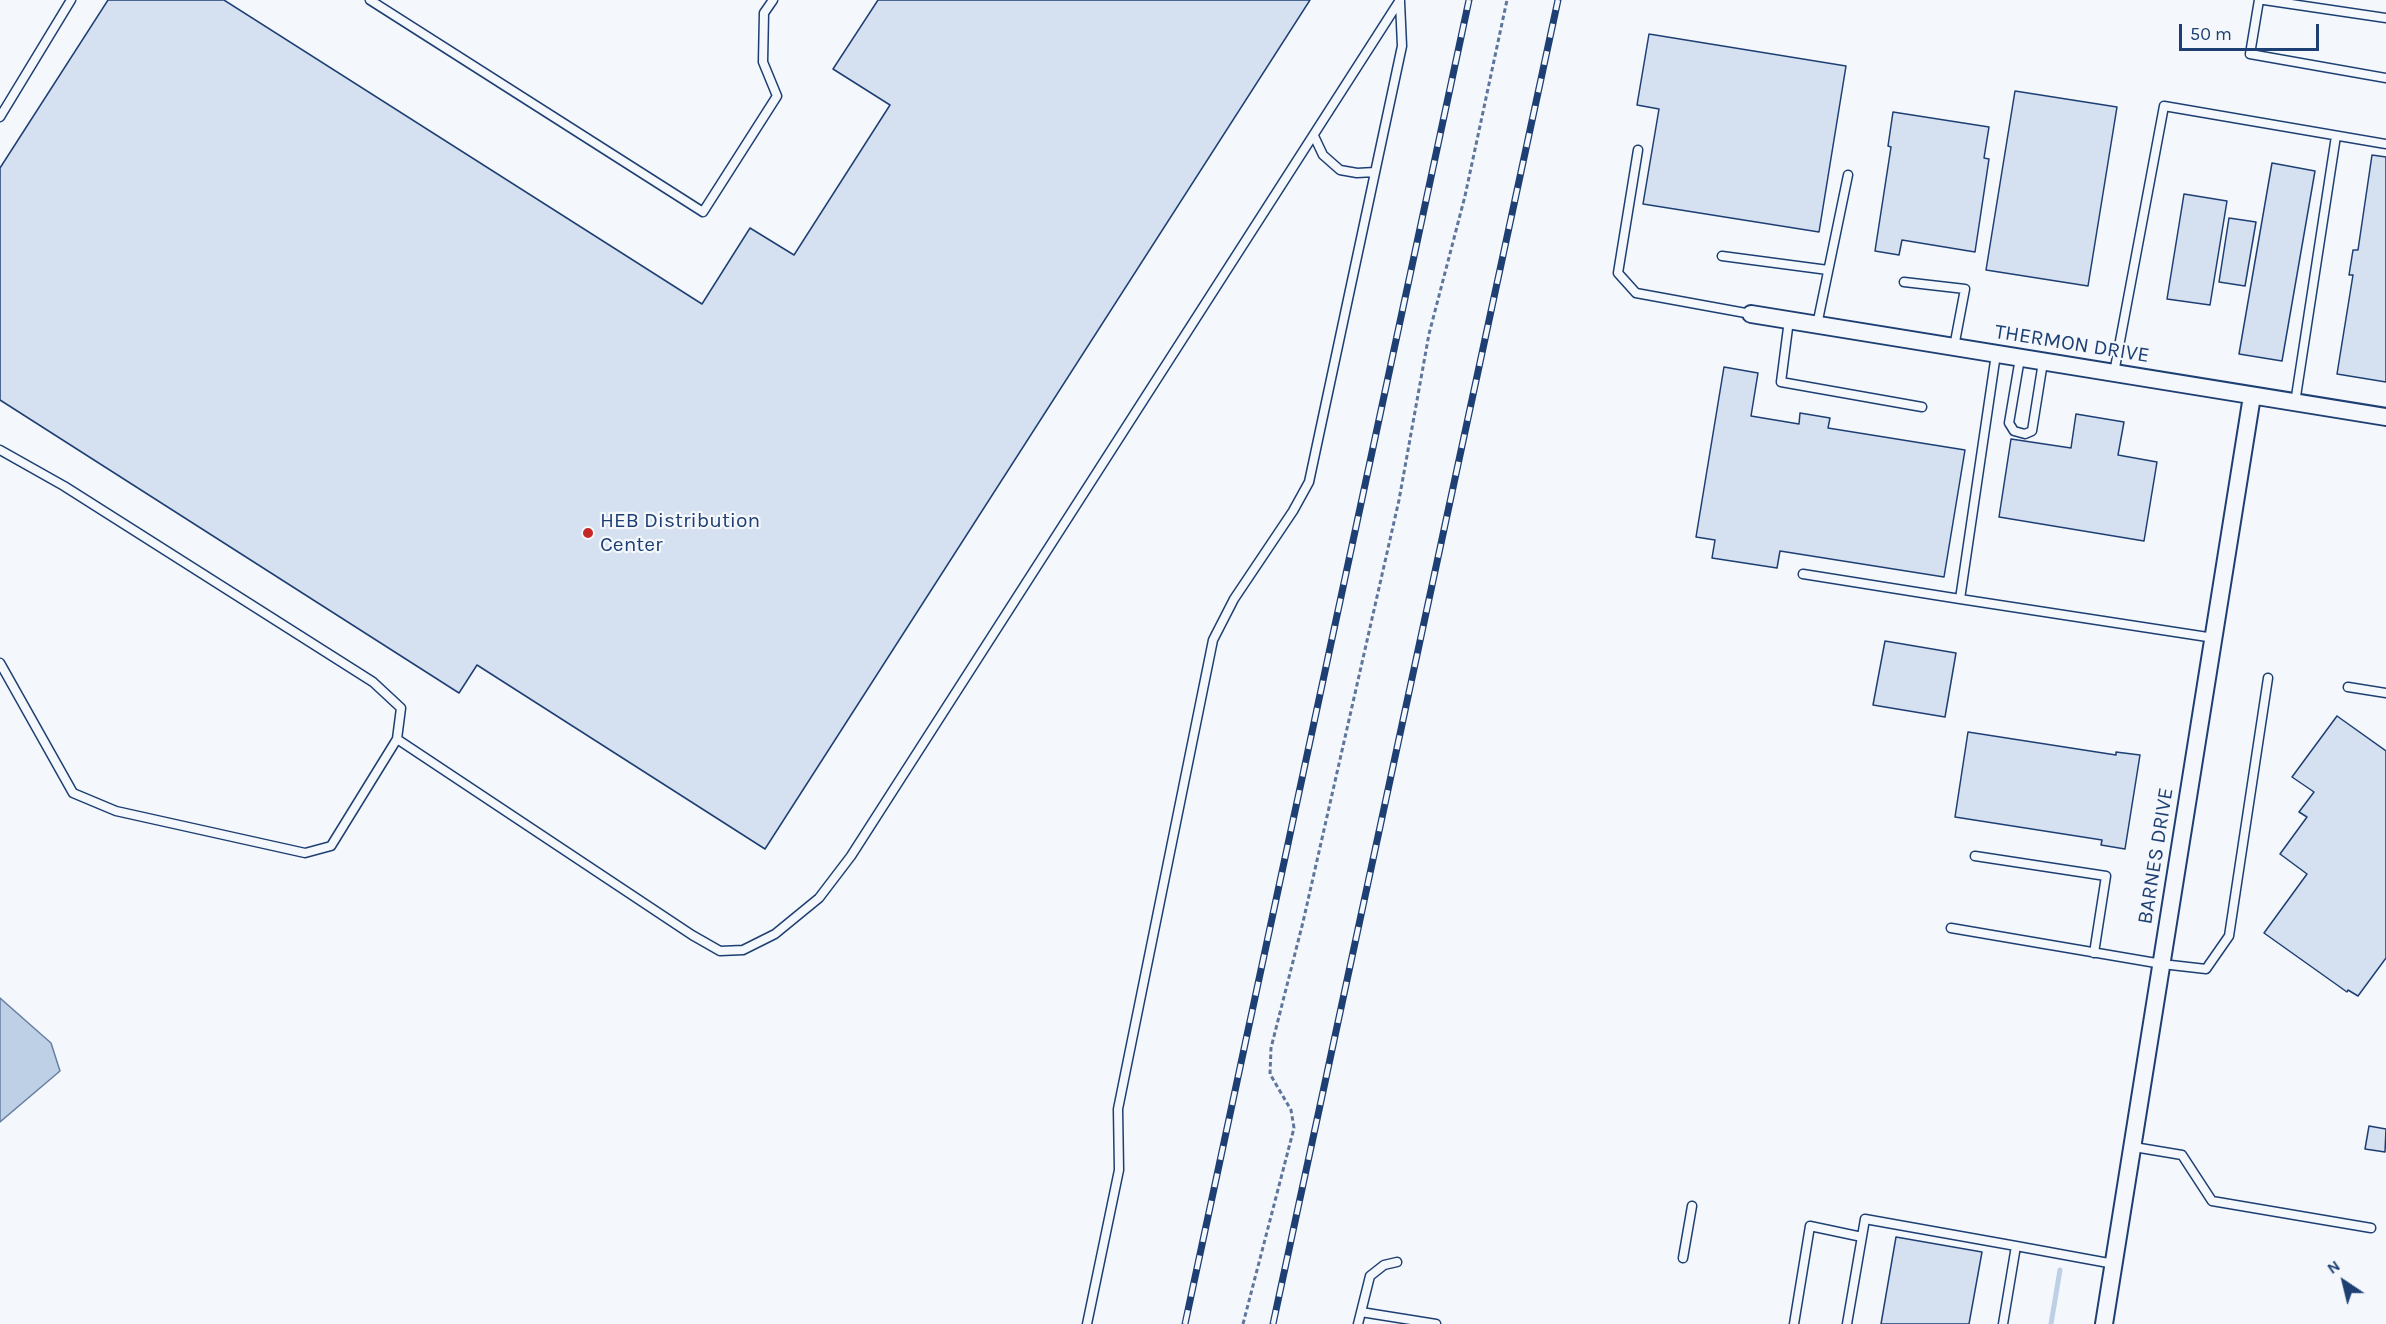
<!DOCTYPE html>
<style>
body{margin:0}
#map{position:relative;width:2386px;height:1324px;overflow:hidden;background:#f4f7fb;font-family:Karla,sans-serif}
canvas{display:block}
.north{position:absolute;left:2314px;top:1252px;width:60px;height:60px;-webkit-text-stroke:4px #f4f7fb;paint-order:stroke;rotate:325deg;font-size:16px;font-weight:700;line-height:24px;text-align:center;color:#1d3f73}
.north::after{content:'';display:block;margin:auto;width:21px;height:27px;background:#1d3f73;clip-path:polygon(50% 0,100% 100%,50% 72%,0 100%)}
.scale{position:absolute;left:2179px;top:24px;width:140px;height:27px;box-sizing:border-box;border:3px solid #1d3f73;border-top:0;padding-left:8px;font-size:18px;line-height:21px;white-space:nowrap;color:#1d3f73;-webkit-text-stroke:4px #f4f7fb;paint-order:stroke}
</style>
<div id="map">
<canvas width="2386" height="1324"></canvas>
<div class="north">N</div>
<div class="scale">50 m</div>
</div>
<script>
const context = document.querySelector('canvas').getContext('2d');
context.lineJoin = 'round';
function fillPath(path, color) {
  context.fillStyle = color;
  context.fill(path, 'evenodd');
}
function shape(rows) {
  const path = new Path2D();
  for (const r of rows) {
    path.moveTo(r[0], r[1]);
    for (let i = 2; i < r.length; i += 2) path.lineTo(r[i], r[i + 1]);
  }
  return path;
}
function trace(path, color, width, dash) {
  context.strokeStyle = color;
  context.lineWidth = width;
  context.lineCap = dash ? 'butt' : 'round';
  context.setLineDash(dash || []);
  context.stroke(path);
}
function label(font, color, halo, rows, align = 'center') {
  context.font = font + ' Karla,sans-serif';
  context.lineWidth = 4.5;
  context.setLineDash([]);
  context.textBaseline = 'middle';
  context.strokeStyle = halo;
  context.fillStyle = color;
  for (const [text, x, y, turn = 0] of rows) {
    context.save();
    context.translate(x, y);
    context.rotate((+turn || 0) * Math.PI / 180);
    context.textAlign = isNaN(turn) ? turn : align;
    if (halo) context.strokeText(text, 0, 0);
    context.fillText(text, 0, 0);
    context.restore();
  }
}
const water = shape([
 [0,998,51,1043,60,1071,0,1122,0,998]
]);
const stream = shape([
 [2051,1324,2060,1270]
]);
const building = shape([
 [108,0,224,0,702,304,750,228,794,255,890,105,833,69,878,0,1310,0,765,849,477,665,459,693,0,400,0,168,108,0],
 [1649,34,1846,66,1819,232,1643,204,1659,109,1637,105,1649,34],
 [2015,91,2117,107,2088,286,1986,270,2015,91],
 [1893,112,1989,127,1984,158,1989,159,1975,252,1902,240,1899,255,1875,251,1891,147,1888,146,1893,112],
 [2372,155,2386,157,2386,382,2337,374,2353,275,2349,275,2353,250,2358,250,2372,155],
 [2272,163,2315,171,2282,361,2239,354,2272,163],
 [2184,194,2227,201,2210,305,2167,299,2184,194],
 [2229,218,2256,222,2245,286,2219,282,2229,218],
 [1724,367,1758,373,1751,416,1799,424,1800,413,1830,418,1828,428,1965,450,1944,577,1780,551,1777,568,1712,558,1715,540,1696,537,1724,367],
 [2076,414,2124,422,2118,455,2157,462,2144,541,1999,517,2011,439,2071,448,2076,414],
 [1885,641,1956,653,1945,717,1873,705,1885,641],
 [2337,716,2386,751,2386,958,2358,996,2348,990,2347,992,2264,933,2307,874,2280,854,2307,817,2299,812,2314,792,2292,777,2337,716],
 [1968,732,2116,755,2116,752,2140,755,2125,849,2101,845,2102,840,1955,817,1968,732],
 [2369,1126,2386,1129,2385,1152,2365,1149,2369,1126],
 [1896,1237,1982,1252,1969,1324,1881,1324,1896,1237]
]);
const path = shape([
 [1243,1324,1294,1128,1291,1110,1270,1074,1271,1048,1303,922,1399,500,1429,334,1465,196,1507,0]
]);
const service = shape([
 [370,0,703,212,777,96,763,62,764,13,773,0],
 [2259,0,2250,54,2386,78],
 [2264,0,2386,18],
 [0,117,71,0],
 [1314,136,1323,155,1340,170,1357,173,1375,172],
 [1638,150,1618,273,1636,293,1751,314],
 [1722,256,1828,270],
 [1904,282,1965,289,1954,347],
 [1789,320,1781,382,1922,407],
 [1817,325,1848,175],
 [1996,354,1960,599,2214,638],
 [2020,358,2009,423,2014,431,2025,434,2032,431,2043,362],
 [2114,373,2164,106,2386,144],
 [2295,403,2336,136],
 [0,450,64,486,373,682,401,708,397,739,331,846,305,853,116,811,73,793,0,663],
 [1803,574,1960,599],
 [2348,687,2386,693],
 [397,739,692,935,720,951,743,950,775,934,819,898,851,856,1400,0],
 [1975,856,2106,876,2094,953],
 [1951,928,2162,964,2206,969,2229,936,2268,678],
 [2134,1147,2182,1155,2212,1201,2371,1228],
 [2016,1246,2114,1264],
 [1683,1258,1692,1206],
 [1361,1312,1436,1324],
 [1087,1324,1119,1170,1118,1109,1213,640,1234,599,1293,511,1309,482,1402,46,1400,2],
 [1358,1324,1370,1276,1384,1265,1397,1262],
 [1794,1324,1810,1226,1862,1237],
 [1847,1324,1865,1219,2016,1246,2003,1324]
]);
const minor = shape([
 [1751,314,2386,417],
 [2104,1324,2252,396]
]);
const rail = shape([
 [1185,1324,1469,0],
 [1273,1324,1558,0]
]);
const markers = [
 [588,533,6,"#c62828"]
];
const streetNames = [
 ["THERMON DRIVE",2072,344,9],
 ["BARNES DRIVE",2156,856,-81]
];
const poiNames = [
 ["HEB Distribution",600,521],
 ["Center",600,545]
];
fillPath(water, '#bed0e5');
trace(water, '#687fa3', 1.5);
trace(stream, '#bed0e5', 5);
fillPath(building, '#d5e0f0');
trace(building, '#1d3f73', 1.5);
trace(service, '#1d3f73', 11);
trace(minor, '#1d3f73', 20);
trace(path, '#5e769c', 3, [4.5, 3]);
trace(service, '#f4f7fb', 8);
trace(minor, '#f4f7fb', 16);
trace(rail, '#1d3f73', 7);
trace(rail, '#f4f7fb', 4.5, [14]);
for (const [x, y, r, color] of markers) {
  const dot = new Path2D();
  dot.arc(x, y, r, 0, 2 * Math.PI);
  context.fillStyle = color;
  context.fill(dot);
  trace(dot, '#f4f7fb', 2);
}
label('21px', '#1d3f73', '#f4f7fb', streetNames);
label('21px', '#1d3f73', '#f4f7fb', poiNames, 'left');
</script>
